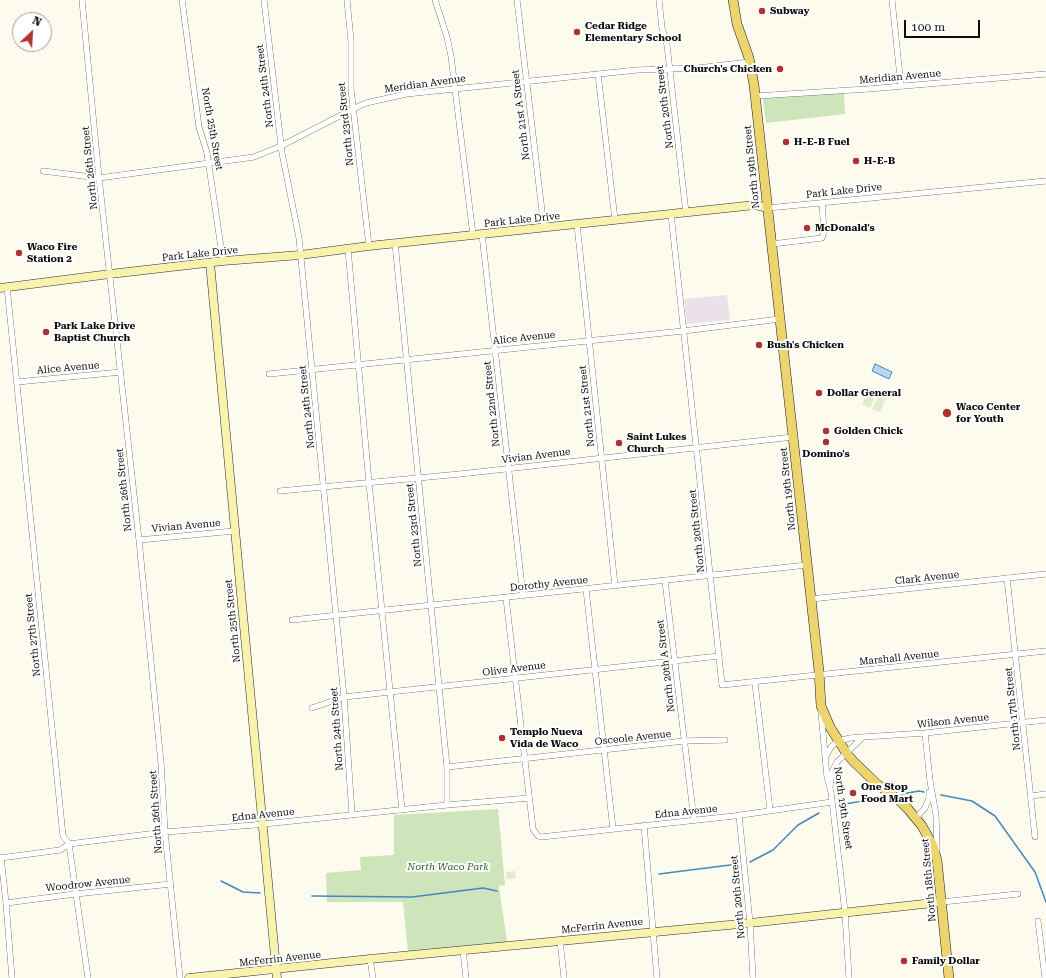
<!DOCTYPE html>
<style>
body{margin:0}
#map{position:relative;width:1046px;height:978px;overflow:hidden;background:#fdfbed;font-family:"Roboto Serif",serif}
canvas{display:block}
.north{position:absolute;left:12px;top:12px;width:40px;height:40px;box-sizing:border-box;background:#fff;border:1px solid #9e9e9e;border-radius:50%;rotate:25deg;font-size:11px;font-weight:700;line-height:16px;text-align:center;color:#0c0c0c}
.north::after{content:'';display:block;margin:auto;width:14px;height:18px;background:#af3232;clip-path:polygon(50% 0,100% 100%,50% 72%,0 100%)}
.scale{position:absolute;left:904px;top:20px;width:76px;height:18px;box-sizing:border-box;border:2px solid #0c0c0c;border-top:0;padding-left:5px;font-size:12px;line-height:14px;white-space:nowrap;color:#0c0c0c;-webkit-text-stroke:3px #fff;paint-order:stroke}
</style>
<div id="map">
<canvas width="1046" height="978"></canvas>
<div class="north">N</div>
<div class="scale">100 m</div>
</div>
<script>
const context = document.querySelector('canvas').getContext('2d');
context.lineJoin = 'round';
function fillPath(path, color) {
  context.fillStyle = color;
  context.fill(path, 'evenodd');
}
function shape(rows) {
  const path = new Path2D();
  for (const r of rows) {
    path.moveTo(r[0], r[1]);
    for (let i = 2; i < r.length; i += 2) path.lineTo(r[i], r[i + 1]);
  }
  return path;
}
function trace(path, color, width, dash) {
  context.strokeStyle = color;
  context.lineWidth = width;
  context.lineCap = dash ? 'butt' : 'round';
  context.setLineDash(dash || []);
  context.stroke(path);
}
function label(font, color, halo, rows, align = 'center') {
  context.font = font + ' "Roboto Serif",serif';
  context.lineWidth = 4;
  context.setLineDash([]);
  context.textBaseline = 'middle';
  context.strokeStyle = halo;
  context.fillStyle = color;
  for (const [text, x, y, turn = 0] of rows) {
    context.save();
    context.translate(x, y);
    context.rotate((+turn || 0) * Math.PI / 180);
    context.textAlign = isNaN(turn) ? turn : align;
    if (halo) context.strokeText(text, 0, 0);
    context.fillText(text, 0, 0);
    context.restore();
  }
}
const industrial = shape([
 [727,295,730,320,687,324,684,299]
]);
const green = shape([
 [844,92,845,114,766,123,763,100,765,98],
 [498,809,505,885,499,886,507,942,408,952,403,902,327,902,326,873,361,870,360,857,394,855,394,815]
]);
const pitch = shape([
 [870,388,877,392,870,408,862,404],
 [880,393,887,396,880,412,872,409],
 [515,871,516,878,506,879,506,872]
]);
const water = shape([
 [875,364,892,372,889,379,872,371,875,364]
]);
const stream = shape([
 [902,794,919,791,924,792],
 [941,795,972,801,995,816,1035,872,1046,902],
 [845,804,886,797],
 [750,862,773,850,798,825,819,813],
 [659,874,738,864],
 [221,881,243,892,260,893],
 [312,896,412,897,483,888,497,891]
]);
const street = shape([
 [82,0,99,178,139,540,161,763,165,832,180,978],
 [182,0,199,127,207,153,223,261],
 [264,0,282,153,299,238,344,697,352,814],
 [347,0,351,41,351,89,369,246],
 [435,0,447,37,451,56,473,235],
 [517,0,544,228],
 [659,0,662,28,667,45,686,213],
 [892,0,901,86],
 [598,74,615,220],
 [756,96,868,89,1046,74],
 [43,171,99,178,254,157,281,146,353,109,366,103,406,94,637,70,698,68,750,62],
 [768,208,1046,181],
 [671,214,722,685,1046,651],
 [577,224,615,586],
 [482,234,523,596],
 [395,243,447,767,447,805],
 [772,244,822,238,824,232,822,203],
 [348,249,369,483,402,810],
 [7,287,63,836,69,844,88,978],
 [269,374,683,331,780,319],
 [17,382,121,372],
 [280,491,460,474,793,437],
 [139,540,234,531],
 [1007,578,1035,837],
 [665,581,694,820],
 [586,589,613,829],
 [506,598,533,829,538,836,541,837,734,816,832,802],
 [811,599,1046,574],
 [292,620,807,565],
 [755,683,770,810],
 [312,708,344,697,719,656],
 [821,712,827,777,831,792,845,912,849,978],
 [925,733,930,781,936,815,937,850],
 [863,737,925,733,1046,720],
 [826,756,831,747,838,741,850,738,863,737,837,762,832,772,830,786],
 [447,767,684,741,725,740],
 [1031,796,1046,794],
 [739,815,750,923,753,978],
 [916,818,925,808,929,798,929,792],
 [644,825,657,978],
 [1,857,6,903,12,978],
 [0,858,60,850,69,844,165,832,254,825,447,805,529,798],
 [942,902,1018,894],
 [6,903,75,894,171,884],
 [1038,921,1045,978],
 [560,940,564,978],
 [463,950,466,978],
 [370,959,373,978]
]);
const secondary = shape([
 [210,263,277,978],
 [0,288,110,274,223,261,300,255,369,246,755,205,768,208],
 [189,978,370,959,750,923,942,902]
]);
const primary = shape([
 [733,0,737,24,749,58,754,85,819,671,821,706,830,727,847,754,854,762,877,784,899,800,908,809,922,826,933,846,937,860,949,978]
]);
const markers = [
 [762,11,4,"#af3232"],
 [577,32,4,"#af3232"],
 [780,69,4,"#af3232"],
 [786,142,4,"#af3232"],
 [856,161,4,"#af3232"],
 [807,228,4,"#af3232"],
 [19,253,4,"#af3232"],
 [46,332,4,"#af3232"],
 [759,345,4,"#af3232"],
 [819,393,4,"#af3232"],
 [947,413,5,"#af3232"],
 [826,431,4,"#af3232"],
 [826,442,4,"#af3232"],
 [619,443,4,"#af3232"],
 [502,738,4,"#af3232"],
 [853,793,4,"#af3232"],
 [904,961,4,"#af3232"]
];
const poiNames = [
 ["Subway",770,11],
 ["Cedar Ridge",585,26],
 ["Elementary School",585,38],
 ["Church's Chicken",772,69,"right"],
 ["H-E-B Fuel",794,142],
 ["H-E-B",864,161],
 ["McDonald's",815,228],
 ["Waco Fire",27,247],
 ["Station 2",27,259],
 ["Park Lake Drive",54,326],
 ["Baptist Church",54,338],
 ["Bush's Chicken",767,345],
 ["Dollar General",827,393],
 ["Waco Center",956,407],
 ["for Youth",956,419],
 ["Golden Chick",834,431],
 ["Saint Lukes",627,437],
 ["Church",627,449],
 ["Domino's",826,454,"center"],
 ["Templo Nueva",510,732],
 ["Vida de Waco",510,744],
 ["One Stop",861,787],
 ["Food Mart",861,799],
 ["Family Dollar",912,961]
];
const streetNames = [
 ["Meridian Avenue",900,77,-5],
 ["Meridian Avenue",425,84,-8],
 ["North 24th Street",265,86,-97],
 ["North 20th Street",665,107,-97],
 ["North 21st A Street",521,115,-97],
 ["North 23rd Street",346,124,-96],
 ["North 25th Street",212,129,80],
 ["North 19th Street",752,167,-96],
 ["North 26th Street",90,168,-96],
 ["Park Lake Drive",844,191,-6],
 ["Park Lake Drive",522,220,-6],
 ["Park Lake Drive",200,254,-6],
 ["Alice Avenue",524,338,-6],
 ["Alice Avenue",68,368,-5],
 ["North 22nd Street",492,404,-96],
 ["North 21st Street",587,406,-96],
 ["North 24th Street",307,407,-96],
 ["Vivian Avenue",536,456,-7],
 ["North 19th Street",788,489,-96],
 ["North 26th Street",124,490,-96],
 ["North 23rd Street",414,525,-96],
 ["Vivian Avenue",186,526,-5],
 ["North 20th Street",697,531,-96],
 ["Clark Avenue",927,578,-6],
 ["Dorothy Avenue",549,584,-6],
 ["North 25th Street",233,621,-96],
 ["North 27th Street",33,635,-96],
 ["Marshall Avenue",899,658,-6],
 ["North 20th A Street",666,666,-97],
 ["Olive Avenue",514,669,-7],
 ["North 17th Street",1013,709,-96],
 ["Wilson Avenue",953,721,-6],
 ["North 24th Street",337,729,-94],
 ["Osceole Avenue",633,738,-6],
 ["North 19th Street",843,808,82],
 ["North 26th Street",156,812,-94],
 ["Edna Avenue",686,812,-6],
 ["Edna Avenue",263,815,-6],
 ["North 18th Street",929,880,-95],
 ["Woodrow Avenue",88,884,-6],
 ["North 20th Street",738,897,-95],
 ["McFerrin Avenue",602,926,-6],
 ["McFerrin Avenue",280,959,-6]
];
const parkNames = [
 ["North Waco Park",448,867]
];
fillPath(industrial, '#eae1ea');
fillPath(green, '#cee4ba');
fillPath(pitch, '#dfedcb');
fillPath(water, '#b7d8f0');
trace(water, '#4588c0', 1);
trace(stream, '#4588c0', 1.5);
trace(street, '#3f3f3f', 6);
trace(secondary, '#2e2e2e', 9);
trace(primary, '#1d1d1d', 10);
trace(street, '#fff', 5.5);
trace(secondary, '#f7f3ae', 8);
trace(primary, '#ecd46f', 9);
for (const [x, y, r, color] of markers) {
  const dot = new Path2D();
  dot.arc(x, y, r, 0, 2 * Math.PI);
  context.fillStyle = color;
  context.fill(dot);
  trace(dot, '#fff', 1.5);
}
label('bold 10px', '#0c0c0c', '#fff', poiNames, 'left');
label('10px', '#0c0c0c', '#fff', streetNames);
label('italic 10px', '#2c5e23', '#fff', parkNames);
</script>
